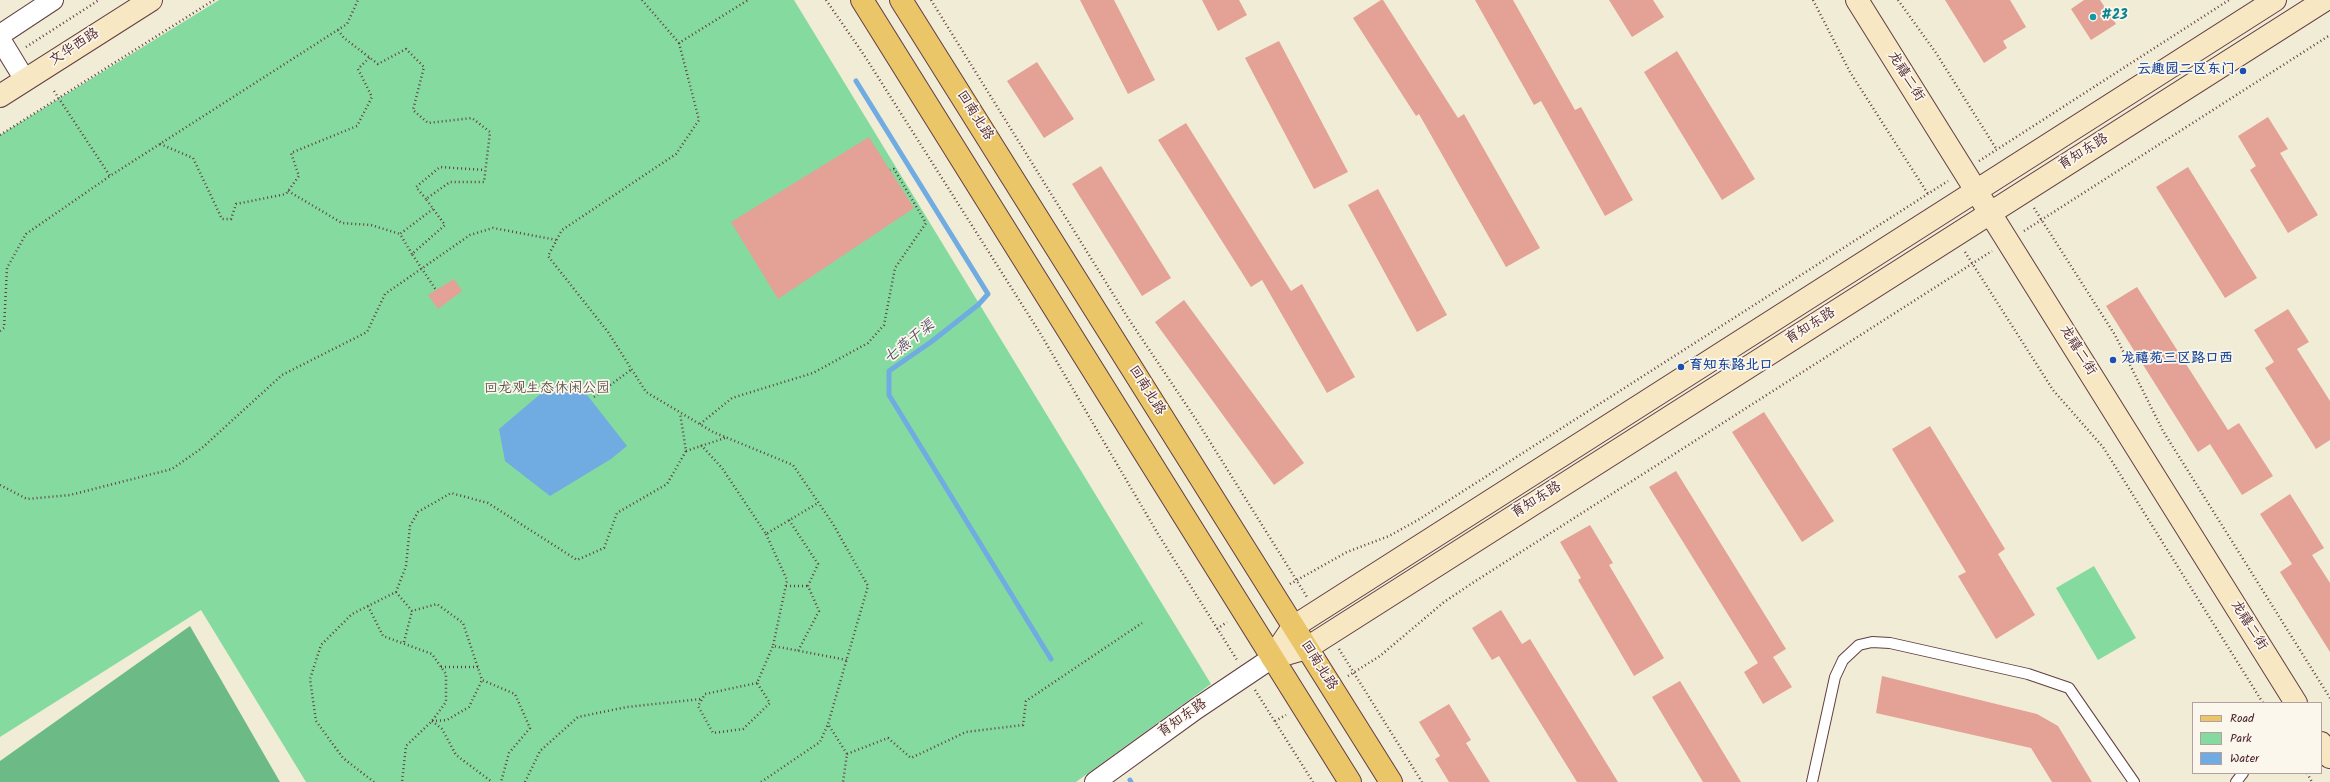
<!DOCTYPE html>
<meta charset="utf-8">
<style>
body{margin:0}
#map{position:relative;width:2330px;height:782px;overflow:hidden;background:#f1ecd5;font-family:Kalam,sans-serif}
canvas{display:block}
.legend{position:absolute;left:2192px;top:702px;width:130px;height:72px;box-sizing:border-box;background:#fbf7ec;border:1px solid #b4a19f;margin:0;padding:5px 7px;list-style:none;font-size:12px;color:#4a1f2b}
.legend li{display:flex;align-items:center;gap:8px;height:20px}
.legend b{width:20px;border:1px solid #b4a19f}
</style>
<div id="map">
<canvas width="2330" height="782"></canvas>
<ul class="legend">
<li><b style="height:5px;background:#eac669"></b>Road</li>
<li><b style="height:11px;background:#85db9f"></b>Park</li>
<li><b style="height:11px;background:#70abe1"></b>Water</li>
</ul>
</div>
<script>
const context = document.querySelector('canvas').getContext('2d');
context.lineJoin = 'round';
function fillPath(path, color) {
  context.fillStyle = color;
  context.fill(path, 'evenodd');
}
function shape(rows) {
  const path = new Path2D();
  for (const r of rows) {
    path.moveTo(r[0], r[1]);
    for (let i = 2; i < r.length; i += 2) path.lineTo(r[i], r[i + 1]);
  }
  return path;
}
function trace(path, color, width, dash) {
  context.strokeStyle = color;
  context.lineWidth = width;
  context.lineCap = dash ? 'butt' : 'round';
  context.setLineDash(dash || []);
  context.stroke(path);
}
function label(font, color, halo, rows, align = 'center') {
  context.font = font + ' Kalam,"LXGW WenKai TC",sans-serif';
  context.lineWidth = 3.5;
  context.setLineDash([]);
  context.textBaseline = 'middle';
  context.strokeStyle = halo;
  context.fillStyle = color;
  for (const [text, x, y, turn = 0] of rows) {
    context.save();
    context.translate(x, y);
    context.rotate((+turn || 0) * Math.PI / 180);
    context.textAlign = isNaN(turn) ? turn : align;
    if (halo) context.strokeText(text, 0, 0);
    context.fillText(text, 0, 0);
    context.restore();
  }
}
const green = shape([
 [219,0,794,0,1211,684,1076,782,306,782,201,610,0,737,0,135],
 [2094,566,2136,638,2098,660,2056,588]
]);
const forest = shape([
 [190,626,280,782,0,782,0,761]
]);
const water = shape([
 [577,382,627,446,611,459,550,496,505,461,499,429,544,391]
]);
const stream = shape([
 [856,81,988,294,978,305,931,342,889,371,889,395,1051,659],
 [1130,780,1131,782]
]);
const building = shape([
 [1080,0,1114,0,1155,80,1128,94],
 [1202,0,1239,0,1247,15,1218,31],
 [1381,0,1383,0,1458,118,1464,114,1540,248,1506,267,1419,114,1416,116,1353,18],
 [1475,0,1513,0,1575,110,1581,107,1633,200,1605,216,1541,101,1534,105],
 [1609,0,1653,0,1664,17,1632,37],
 [1945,0,2010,0,2026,27,2003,41,2007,48,1984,63],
 [2084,0,2100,0,2116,24,2091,40,2071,9],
 [1279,41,1348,172,1314,189,1245,58],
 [1677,51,1755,179,1722,200,1644,72],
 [1037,62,1074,119,1044,138,1007,81],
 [2268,117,2288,149,2280,153,2318,215,2288,233,2250,170,2256,166,2238,136],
 [1186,123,1291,291,1302,284,1355,377,1327,393,1262,280,1251,287,1158,140],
 [869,137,914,208,778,299,731,222],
 [1101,166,1171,278,1142,296,1072,184],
 [2188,167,2257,278,2225,298,2156,187],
 [1378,189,1447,315,1417,332,1348,205],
 [454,279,462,291,438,309,428,295],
 [2137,287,2228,430,2239,423,2273,476,2242,495,2210,444,2198,452,2106,306],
 [1184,300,1304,463,1274,485,1155,322],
 [2288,309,2309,342,2297,349,2330,401,2330,440,2316,449,2265,368,2274,362,2254,330],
 [1764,412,1834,521,1802,542,1732,432],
 [1930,426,2005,549,1998,554,2035,615,1996,639,1958,576,1966,572,1892,449],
 [1676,471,1786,649,1773,657,1792,687,1763,704,1744,672,1758,663,1649,487],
 [2290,494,2324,548,2312,555,2330,583,2330,652,2280,572,2292,564,2260,514],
 [1590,525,1613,563,1609,565,1664,658,1634,676,1578,580,1581,578,1560,542],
 [1501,610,1522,644,1530,639,1618,782,1577,782,1499,656,1492,660,1472,628],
 [1882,676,2037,714,2058,726,2092,782,2052,782,2031,748,1876,713],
 [1680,681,1741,782,1703,782,1652,697],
 [1449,704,1471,740,1466,743,1490,782,1449,782,1435,759,1440,756,1419,722]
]);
const path = shape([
 [642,0,679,43,748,0],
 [826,0,864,55,1040,333,1158,534,1237,660],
 [931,0,1128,318,1197,421,1307,597],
 [1813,0,1850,72,1928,194],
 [1898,0,1936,53,1997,150],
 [338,30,344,38,378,64,406,49,424,67,413,110,428,123,472,118,490,132,484,182,450,182,426,199,445,225,412,254,436,290],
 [679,43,699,120,676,154,562,230,548,256,608,332,646,392,713,432,793,465,833,524,868,586,828,724,847,754,843,782],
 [26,47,99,0],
 [54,91,110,176,347,24,358,0],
 [0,135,214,0],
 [160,144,193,158,222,219,231,219,236,204,286,194,299,176,291,153,357,126,372,97,358,69,370,57],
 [1979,161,2229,0],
 [288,191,342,223,371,225,400,234],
 [426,199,416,187,440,167,485,170],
 [2034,208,2115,335,2163,431,2330,698],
 [2024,231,2330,35],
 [1965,252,2053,390,2103,447,2263,703],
 [412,254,400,234,433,209],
 [0,331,4,328,7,268,26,234,110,176],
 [594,397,632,369],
 [700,424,732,398,813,373,868,343,884,325,895,268,926,223,894,169,890,170],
 [701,445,722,468,766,534,818,503],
 [686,451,725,438],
 [0,485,27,499,70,495,172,469,202,448,282,375,367,332,385,294,470,235,493,228,557,240],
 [789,520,818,564,808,586,819,611,798,651],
 [766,534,787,580,773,646,847,660],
 [1290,584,1347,552,1389,536,1418,520,1948,181],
 [786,586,808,586],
 [396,592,412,611,437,604,463,623,482,680,515,694,530,728,509,753,501,782],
 [368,606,383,636,432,654,446,674,446,702,432,721,406,746,402,782],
 [1217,629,1227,622],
 [404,642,412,611],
 [1339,649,1422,782],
 [441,667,478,667],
 [1348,676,1380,656,1444,602,1474,582,1992,251],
 [757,683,705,694,698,706,713,733,743,729,770,703,757,683,773,646],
 [1255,690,1313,782],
 [432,721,442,729,456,755,492,782],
 [432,721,447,720,469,707,482,680],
 [1275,721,1286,715],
 [847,754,888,738,911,758,966,732,1023,725,1026,701,1142,623],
 [2307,773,2312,782],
 [374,782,343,758,316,721,310,679,321,645,352,614,396,592,406,566,410,526,418,512,451,493,488,503,577,560,604,548,617,513,667,484,686,451,680,413],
 [525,782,540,751,578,717,627,707,701,699],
 [761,782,820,742,828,724]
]);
const lane = shape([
 [1812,782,1835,677,1843,660,1859,645,1872,642,1890,643,2028,674,2069,688,2134,782],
 [2236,782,2243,773]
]);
const street = shape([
 [0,35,53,0],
 [0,39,25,80],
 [1095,782,1196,709,1272,658]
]);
const secondary = shape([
 [1857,0,2296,703],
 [0,96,151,0],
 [1272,658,1307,648,2325,0],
 [1272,658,1293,627,2275,0],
 [2321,743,2330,757]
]);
const primary = shape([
 [862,0,1350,782],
 [901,0,1391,782]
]);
const markers = [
 [2093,17,4,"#0f9aa8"],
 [2243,71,4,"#1a4fb4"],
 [2113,360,4,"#1a4fb4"],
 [1681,367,4,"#1a4fb4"]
];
const cultureNames = [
 ["#23",2101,17]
];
const streetNames = [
 ["文华西路",75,48,-33],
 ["龙禧二街",1905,77,58],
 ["回南北路",974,116,58],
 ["育知东路",2084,153,-32],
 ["育知东路",1811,327,-32],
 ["龙禧二街",2077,351,58],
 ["回南北路",1146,391,58],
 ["育知东路",1537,501,-32],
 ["龙禧二街",2248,626,58],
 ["回南北路",1318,666,58],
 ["育知东路",1183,719,-35]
];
const transitNames = [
 ["云趣园二区东门",2235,71,"right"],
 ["龙禧苑三区路口西",2121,360],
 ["育知东路北口",1689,367]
];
const parkNames = [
 ["回龙观生态休闲公园",547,390]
];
const waterNames = [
 ["七燕干渠",910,343,-38]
];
fillPath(green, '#85db9f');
fillPath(forest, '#6cbb86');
fillPath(water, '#70abe1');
trace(stream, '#70abe1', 5);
fillPath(building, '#e4a196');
trace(lane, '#633e44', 12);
trace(street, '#633e44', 22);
trace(secondary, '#633e44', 24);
trace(primary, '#633e44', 24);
trace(path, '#633e44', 2.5, [1, 3]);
trace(lane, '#fff', 10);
trace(street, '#fff', 20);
trace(secondary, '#f7e8c3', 22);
trace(primary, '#eac669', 22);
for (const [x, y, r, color] of markers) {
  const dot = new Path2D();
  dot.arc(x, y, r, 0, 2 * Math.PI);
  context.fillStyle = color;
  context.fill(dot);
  trace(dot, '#fbf7ec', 1.5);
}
label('bold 14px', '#0d838f', '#fbf7ec', cultureNames, 'left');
label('14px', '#4a1f2b', '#fbf7ec', streetNames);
label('bold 14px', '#164399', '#fbf7ec', transitNames, 'left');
label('14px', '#5c574e', '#fbf7ec', parkNames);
label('italic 15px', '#57506b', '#fbf7ec', waterNames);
</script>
